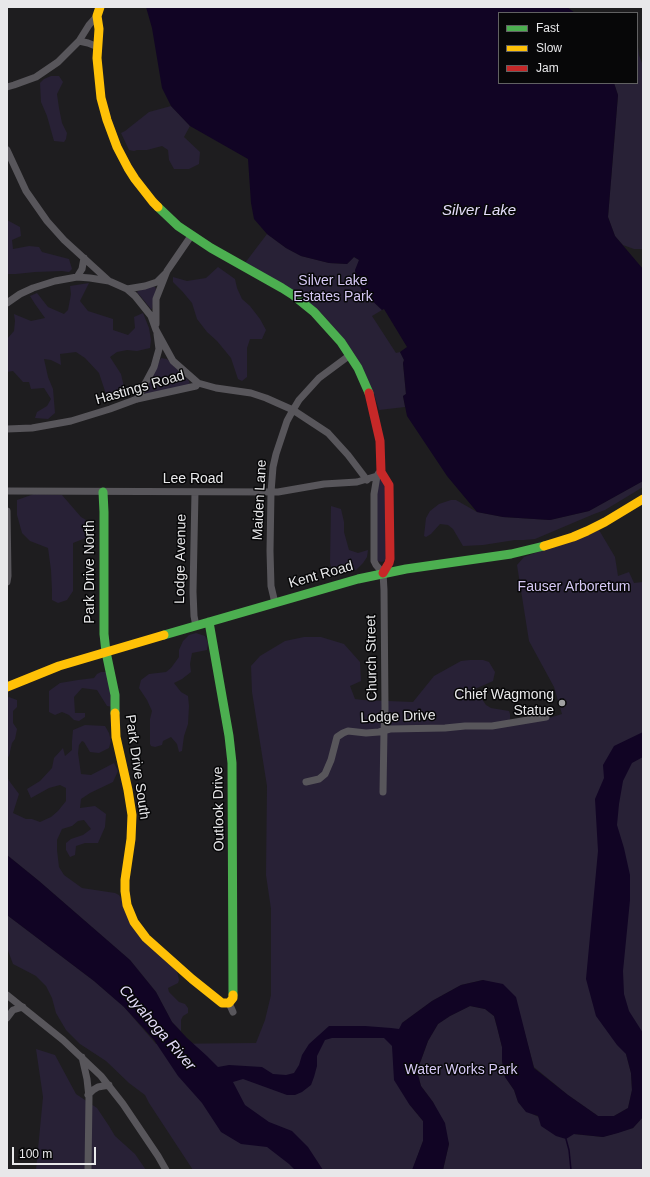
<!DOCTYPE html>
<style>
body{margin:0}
#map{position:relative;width:650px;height:1177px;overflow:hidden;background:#1e1d1f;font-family:Helvetica,sans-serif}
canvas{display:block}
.frame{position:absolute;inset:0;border:8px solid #e8e8ea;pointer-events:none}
.legend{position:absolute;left:498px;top:12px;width:140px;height:72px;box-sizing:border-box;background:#070708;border:1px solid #616162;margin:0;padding:5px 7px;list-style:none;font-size:12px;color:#e8e8ea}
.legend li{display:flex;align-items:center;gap:8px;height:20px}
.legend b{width:20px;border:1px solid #616162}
.scale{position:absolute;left:12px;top:1147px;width:84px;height:18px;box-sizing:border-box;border:2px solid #e8e8ea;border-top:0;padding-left:5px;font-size:12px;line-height:14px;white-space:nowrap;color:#e8e8ea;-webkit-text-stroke:3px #070708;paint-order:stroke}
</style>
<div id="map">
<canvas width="650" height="1177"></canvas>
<div class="frame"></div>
<ul class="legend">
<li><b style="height:5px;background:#4caf50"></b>Fast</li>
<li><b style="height:5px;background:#ffc107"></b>Slow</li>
<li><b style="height:5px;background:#c62828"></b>Jam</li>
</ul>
<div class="scale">100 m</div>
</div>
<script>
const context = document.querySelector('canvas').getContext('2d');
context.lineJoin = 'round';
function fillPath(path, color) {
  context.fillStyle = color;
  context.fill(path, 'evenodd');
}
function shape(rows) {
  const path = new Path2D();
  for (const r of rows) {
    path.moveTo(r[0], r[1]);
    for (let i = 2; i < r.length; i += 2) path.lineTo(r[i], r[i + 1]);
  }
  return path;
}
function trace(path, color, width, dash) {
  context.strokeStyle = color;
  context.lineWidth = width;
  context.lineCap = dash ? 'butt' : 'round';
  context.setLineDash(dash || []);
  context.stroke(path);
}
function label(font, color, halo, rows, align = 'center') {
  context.font = font + ' Helvetica,sans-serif';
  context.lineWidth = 3;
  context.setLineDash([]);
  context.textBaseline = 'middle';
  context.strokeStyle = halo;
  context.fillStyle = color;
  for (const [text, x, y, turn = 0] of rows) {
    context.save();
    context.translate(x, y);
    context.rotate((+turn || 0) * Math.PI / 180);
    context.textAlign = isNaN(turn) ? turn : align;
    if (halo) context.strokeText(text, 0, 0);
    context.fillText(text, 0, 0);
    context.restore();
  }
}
const green = shape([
 [637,38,639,55,643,66,643,249,634,249,623,245,615,236,608,217,618,95,614,83,637,83],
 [51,76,59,76,63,82,57,94,59,108,62,123,67,133,66,139,64,142,54,141,47,116,41,102,40,83,44,79],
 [171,106,190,126,184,137,200,152,199,164,189,169,174,169,169,160,168,150,162,146,147,150,137,150,134,151,129,150,121,133,125,131,149,112],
 [7,220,20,227,21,236,12,240,13,249,29,246,39,247,42,252,69,259,72,269,69,272,62,271,35,272,16,274,7,274],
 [267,234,286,248,301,256,329,263,347,264,354,257,359,260,357,277,359,280,362,291,382,310,372,316,396,353,400,352,404,360,403,363,406,394,403,396,405,407,379,410,374,394,349,346,337,331,321,313,245,263],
 [218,267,235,279,237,288,242,299,250,306,260,319,266,330,262,339,250,339,247,348,247,377,242,381,238,379,231,358,217,341,207,332,197,319,192,303,182,291,173,282,173,277,187,281,206,278],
 [89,283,80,301,88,311,113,319,113,330,128,335,135,328,134,317,143,313,149,328,151,340,150,348,137,351,127,350,117,352,110,357,121,374,124,387,118,395,108,400,99,373,85,358,76,352,60,354,61,365,51,360,44,359,48,377,53,389,55,413,48,419,35,418,37,412,47,406,51,399,44,388,31,389,29,382,23,382,13,371,7,372,7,339,14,331,15,321,14,314,31,321,45,318,35,304,30,296,37,293,48,307,64,314,68,310,71,294,70,286],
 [153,286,155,287,156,289,152,309,151,309,137,292,138,291],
 [161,358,167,359,189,381,190,385,146,394,144,392],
 [379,480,382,480,385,482,386,560,382,562,377,561,377,482],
 [643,481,643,487,605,510,594,514,535,539,524,540,515,540,483,545,463,546,453,529,448,525,440,524,431,534,426,537,424,536,426,518,430,511,439,504,451,500,456,500,477,512,503,517,550,520,589,511],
 [34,494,62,495,81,517,91,523,93,535,73,543,73,591,67,600,58,603,52,600,52,591,51,570,48,548,30,541,22,533,17,515,17,500],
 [331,506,341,509,344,522,344,532,349,550,358,553,368,550,367,557,363,563,356,570,339,574,333,573,330,563],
 [599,530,615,557,618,576,629,572,634,583,643,582,643,1038,626,1054,631,1073,632,1090,628,1108,614,1116,598,1116,568,1095,534,1067,521,1020,483,980,461,985,432,1001,402,1023,409,1104,423,1121,423,1141,413,1169,413,1170,193,1170,149,1103,145,1095,129,1083,106,1061,80,1044,66,1030,56,1013,52,998,46,986,36,976,13,964,7,948,7,915,94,981,124,1007,156,1044,256,1043,265,1020,271,995,271,909,266,875,267,786,252,692,251,666,260,656,285,641,304,637,321,637,344,644,360,662,361,681,350,686,355,699,363,700,413,702,434,676,461,661,470,660,483,660,489,662,495,672,493,681,475,689,486,705,491,708,509,711,510,714,510,719,507,722,539,721,562,714,554,687,529,641,517,565,524,557],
 [196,633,205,636,208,643,207,650,192,653,190,664,191,672,182,679,174,683,181,692,188,696,189,706,188,724,184,736,182,751,179,752,177,744,171,737,163,741,162,745,155,747,151,746,150,744,150,719,152,711,147,700,139,688,141,680,149,674,166,672,171,668,179,657,179,650,183,641,189,635],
 [101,672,108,672,113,707,107,706,97,690,82,688,74,697,75,713,85,713,85,717,79,721,74,720,69,715,62,712,55,715,49,712,49,691,60,683,78,680,94,678,97,674],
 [9,697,17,700,17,707,13,711,13,723,17,729,15,739,12,743,9,756,7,758,7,698],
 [85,725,105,726,109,733,111,741,109,748,99,753,90,752,84,742,82,741,79,745,78,753,81,774,91,775,114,763,118,771,113,782,90,793,81,799,80,808,95,806,106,814,105,827,98,843,85,843,76,846,75,855,70,857,66,850,66,843,71,839,83,835,91,829,84,820,78,821,72,826,62,829,57,840,57,850,59,867,64,875,82,888,115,893,119,895,122,900,122,902,177,971,179,980,178,983,168,988,169,992,179,1002,185,1004,188,1008,188,1013,183,1016,181,1020,181,1031,172,1022,156,992,130,960,39,881,7,855,7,777,10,782,19,794,13,813,26,819,32,819,40,822,51,817,58,811,66,801,66,788,60,785,49,788,31,798,27,789,40,781,52,768,54,758,63,748,65,756,72,750,72,741,73,730],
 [470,1006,485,1009,494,1016,497,1027,502,1047,502,1061,505,1077,514,1090,518,1102,526,1111,574,1134,603,1137,633,1128,643,1117,643,1170,443,1170,449,1144,433,1102,421,1086,418,1075,420,1063,428,1041,438,1024,450,1016],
 [36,1049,55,1055,76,1094,97,1108,109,1126,115,1136,135,1154,146,1170,36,1170,43,1097]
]);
const water = shape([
 [146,7,567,7,575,13,499,13,499,83,614,83,618,95,608,217,615,236,643,269,643,481,589,511,550,520,503,517,477,512,447,476,407,416,403,396,406,394,403,363,404,360,400,352,407,347,384,309,382,310,362,291,358,282,359,280,356,278,355,270,359,260,354,257,347,264,329,263,301,256,286,248,267,234,254,219,251,203,248,159,190,126,171,106,162,88,152,28],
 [643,732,643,757,632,763,623,781,619,804,617,825,624,848,630,875,630,900,623,971,624,994,629,1011,643,1033,643,1117,633,1128,618,1133,603,1137,574,1134,566,1139,556,1136,541,1126,538,1116,526,1112,518,1102,514,1090,505,1077,502,1061,502,1047,497,1027,494,1016,485,1009,470,1006,450,1016,438,1024,428,1041,420,1063,418,1075,421,1086,433,1102,445,1123,449,1144,443,1170,412,1170,423,1141,423,1121,409,1104,394,1080,392,1046,384,1038,332,1038,325,1040,317,1056,317,1066,314,1077,311,1085,302,1092,295,1095,287,1095,243,1079,233,1082,245,1105,269,1122,292,1131,308,1147,323,1170,295,1170,289,1164,267,1147,241,1144,221,1132,202,1103,178,1076,154,1040,124,1007,94,981,7,915,7,855,39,881,130,960,156,992,172,1022,187,1038,207,1056,218,1067,229,1065,262,1067,273,1074,286,1075,294,1073,299,1065,302,1055,309,1044,329,1026,365,1026,391,1028,399,1029,402,1023,432,1001,461,985,483,980,503,984,516,997,534,1068,568,1095,598,1116,614,1116,628,1108,632,1090,631,1073,626,1054,617,1045,596,1016,586,979,598,851,595,799,604,778,603,765,614,746]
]);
const stream = shape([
 [566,1139,569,1150,571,1170]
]);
const street = shape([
 [79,41,88,43,98,47],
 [7,87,14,85,36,77,58,62,79,41,89,25,97,16],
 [7,150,26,191,47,221,64,240,109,281,127,289,135,296,151,316,156,330,173,361,198,383],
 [77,277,82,269,84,258],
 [127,289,145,286,157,282,165,274],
 [7,303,20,294,33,288,55,281,77,277,90,278,109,281],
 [156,324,156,299,167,271,191,236],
 [137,399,154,367,159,349,157,334],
 [7,429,32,428,71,421,110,409,137,399,196,386,198,383,216,388,251,393,266,398,293,410,328,433,348,455,367,480],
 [378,474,377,476,374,494,374,561,376,565,383,573,384,590,385,709,384,730,383,792],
 [7,491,278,492,324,484,357,482,377,476],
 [195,492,193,592,194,616,196,626],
 [7,511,8,576,7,582],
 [275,603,271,586,270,551,271,492,273,467,276,454,287,421,293,410,299,400,319,378,350,355],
 [306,782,319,779,325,774,331,760,337,737,343,733,348,731,366,733,379,732,390,729,445,728,465,726,492,726,546,717],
 [7,995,63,1040,101,1076,123,1104,158,1156,166,1170],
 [229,1003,233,1012],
 [7,1018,13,1010,23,1007],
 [82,1057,87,1079,89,1097,88,1170],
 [88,1095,93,1090,98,1087,109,1085]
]);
const fast = shape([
 [158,207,178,226,211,248,282,288,293,295,314,312,341,342,358,368,369,393],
 [103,492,104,512,104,634,106,652,115,695,115,713],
 [209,622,229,736,232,763,233,995],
 [164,635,358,579,406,569,511,554,544,546]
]);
const slow = shape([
 [100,7,97,16,99,29,97,58,101,98,107,120,117,147,128,168,135,179,153,202,158,207],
 [544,546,573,537,587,531,605,522,643,499],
 [7,687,59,666,164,635],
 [115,713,116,737,128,790,132,815,131,839,125,880,125,891,127,905,134,922,146,938,192,979,222,1003,229,1003,233,998,233,995]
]);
const jam = shape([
 [369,393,380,441,381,472,389,485,390,559,389,563,383,573]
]);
const markers = [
 [562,703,4,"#a1a1a3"]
];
const parkNames = [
 ["Silver Lake",333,281],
 ["Estates Park",333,297],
 ["Fauser Arboretum",574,587],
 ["Water Works Park",461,1070]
];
const streetNames = [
 ["Hastings Road",140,388,-16],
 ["Lee Road",193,479],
 ["Maiden Lane",260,500,-87],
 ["Lodge Avenue",181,559,-89],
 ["Park Drive North",90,572,-90],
 ["Kent Road",321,575,-16],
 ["Church Street",372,658,-91],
 ["Lodge Drive",398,717,-2],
 ["Park Drive South",137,767,82],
 ["Outlook Drive",219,809,-91]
];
const poiNames = [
 ["Chief Wagmong",554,695],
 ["Statue",554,711]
];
const waterNames = [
 ["Silver Lake",479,211],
 ["Cuyahoga River",157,1028,49]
];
fillPath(green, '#282136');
fillPath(water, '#110424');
trace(stream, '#110424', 1.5);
trace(street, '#58565b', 7);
trace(fast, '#4caf50', 9);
trace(slow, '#ffc107', 9);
trace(jam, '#c62828', 9);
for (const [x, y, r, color] of markers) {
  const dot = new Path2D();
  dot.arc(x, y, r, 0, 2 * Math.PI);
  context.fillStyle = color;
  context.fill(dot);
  trace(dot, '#070708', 1.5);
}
label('14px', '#d6c9f5', '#070708', parkNames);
label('14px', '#e8e8ea', '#070708', streetNames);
label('14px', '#e8e8ea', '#070708', poiNames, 'right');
label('italic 15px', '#e4dcfa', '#070708', waterNames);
</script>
